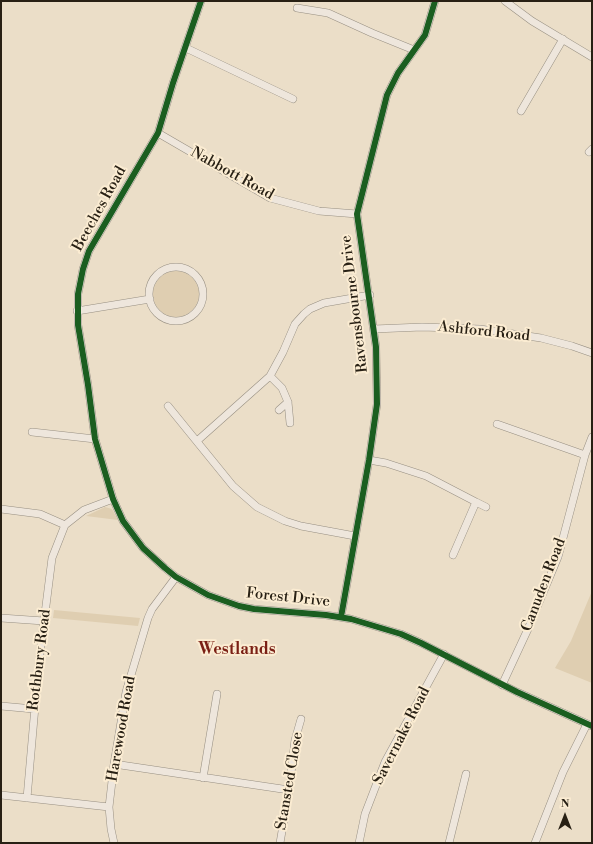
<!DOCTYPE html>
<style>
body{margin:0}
#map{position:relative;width:593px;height:844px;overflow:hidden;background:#ebdec8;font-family:"Libre Bodoni",serif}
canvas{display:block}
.frame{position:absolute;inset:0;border:2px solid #282014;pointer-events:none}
.north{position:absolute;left:545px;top:796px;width:40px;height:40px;-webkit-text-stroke:3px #fbecd2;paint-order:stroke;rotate:0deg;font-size:11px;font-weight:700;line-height:16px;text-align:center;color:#282014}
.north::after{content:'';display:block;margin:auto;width:14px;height:18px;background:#282014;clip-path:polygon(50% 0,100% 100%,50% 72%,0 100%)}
</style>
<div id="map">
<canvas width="593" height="844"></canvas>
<div class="frame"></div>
<div class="north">N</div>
</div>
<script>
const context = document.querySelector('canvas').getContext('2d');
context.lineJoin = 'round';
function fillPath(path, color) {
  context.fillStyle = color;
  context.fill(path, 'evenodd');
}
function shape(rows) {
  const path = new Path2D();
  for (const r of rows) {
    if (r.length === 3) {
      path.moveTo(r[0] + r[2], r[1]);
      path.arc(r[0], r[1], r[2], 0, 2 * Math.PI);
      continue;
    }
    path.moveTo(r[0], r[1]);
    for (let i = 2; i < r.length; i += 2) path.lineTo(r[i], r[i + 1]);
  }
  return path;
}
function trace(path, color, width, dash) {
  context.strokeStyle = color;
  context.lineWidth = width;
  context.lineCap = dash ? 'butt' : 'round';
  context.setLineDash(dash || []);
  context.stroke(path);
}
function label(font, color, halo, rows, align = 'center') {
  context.font = font + ' "Libre Bodoni",serif';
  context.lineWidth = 4;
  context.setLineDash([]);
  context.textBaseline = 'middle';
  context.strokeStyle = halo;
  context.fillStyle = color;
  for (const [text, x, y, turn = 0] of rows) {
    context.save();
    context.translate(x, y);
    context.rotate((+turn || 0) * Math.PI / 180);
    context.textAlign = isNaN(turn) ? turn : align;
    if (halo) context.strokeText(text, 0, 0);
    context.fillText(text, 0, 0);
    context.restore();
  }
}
const green = shape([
 [176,294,23],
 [105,507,112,509,118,520,86,516],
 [592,591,592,683,555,668,571,641],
 [54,610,140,618,138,626,53,618]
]);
const street = shape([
 [201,1,173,83,158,133,89,251,83,269,78,294,78,325,88,385,95,439,113,499,123,521,143,548,165,568,176,577,208,595,239,606,254,609,326,615,351,619,401,634,421,643,517,692,592,726],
 [505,1,532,21,592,57],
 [297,8,328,13,372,33,414,50],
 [186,48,293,99],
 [521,111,563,39],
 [158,133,270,198,319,211,357,214],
 [589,152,592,149],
 [176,294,27],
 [77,311,150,299],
 [374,329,422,327,480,329,541,338,572,346,592,353],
 [270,376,282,388,288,402,290,423],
 [168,406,233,486,257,507,285,521,301,526,355,536],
 [279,410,288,402],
 [497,424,585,455],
 [32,432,95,439],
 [197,441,270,376,283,352,295,324,304,314,310,309,324,303,370,295],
 [369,460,386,463,426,476,476,502,453,555],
 [476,502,486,507],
 [1,509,40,514,65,525],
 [341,617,369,460,377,404,376,347,357,214,387,95,398,73,425,35,435,1],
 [1,618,44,621],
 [502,685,528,629,558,557,585,455,592,437],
 [1,706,34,709],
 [114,764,289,790],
 [203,778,217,694],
 [1,795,109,807],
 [27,798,39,661,52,558,65,525,84,510,113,499],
 [114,843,111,829,109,807,114,764,126,692,148,618,152,609,176,577],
 [280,843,289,790,295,740,301,719],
 [359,843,365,814,385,762,444,654],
 [449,843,466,774],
 [535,843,563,772,587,724]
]);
const cycleway = shape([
 [201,1,173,83,158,133,89,251,83,269,78,294,78,325,88,385,95,439,113,499,123,521,143,548,165,568,176,577,208,595,239,606,254,609,326,615,351,619,401,634,421,643,517,692,592,726],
 [341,617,369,460,377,404,376,347,357,214,387,95,398,73,425,35,435,1]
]);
const streetNames = [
 ["Nabbott Road",232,174,29],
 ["Beeches Road",100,209,-61],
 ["Ravensbourne Drive",355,304,-97],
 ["Ashford Road",484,332,6],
 ["Canuden Road",544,585,-69],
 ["Forest Drive",288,598,6],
 ["Rothbury Road",40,660,-83],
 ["Harewood Road",122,729,-80],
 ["Savernake Road",402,736,-63],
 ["Stansted Close",290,781,-80]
];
const neighbourhoodNames = [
 ["Westlands",237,650]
];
fillPath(green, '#dfceb1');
trace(street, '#978f82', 8);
trace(street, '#eee6dc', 7);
trace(cycleway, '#1b5e20', 6);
label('15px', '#282014', '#fbecd2', streetNames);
label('bold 16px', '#7a1f14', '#fbecd2', neighbourhoodNames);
</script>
